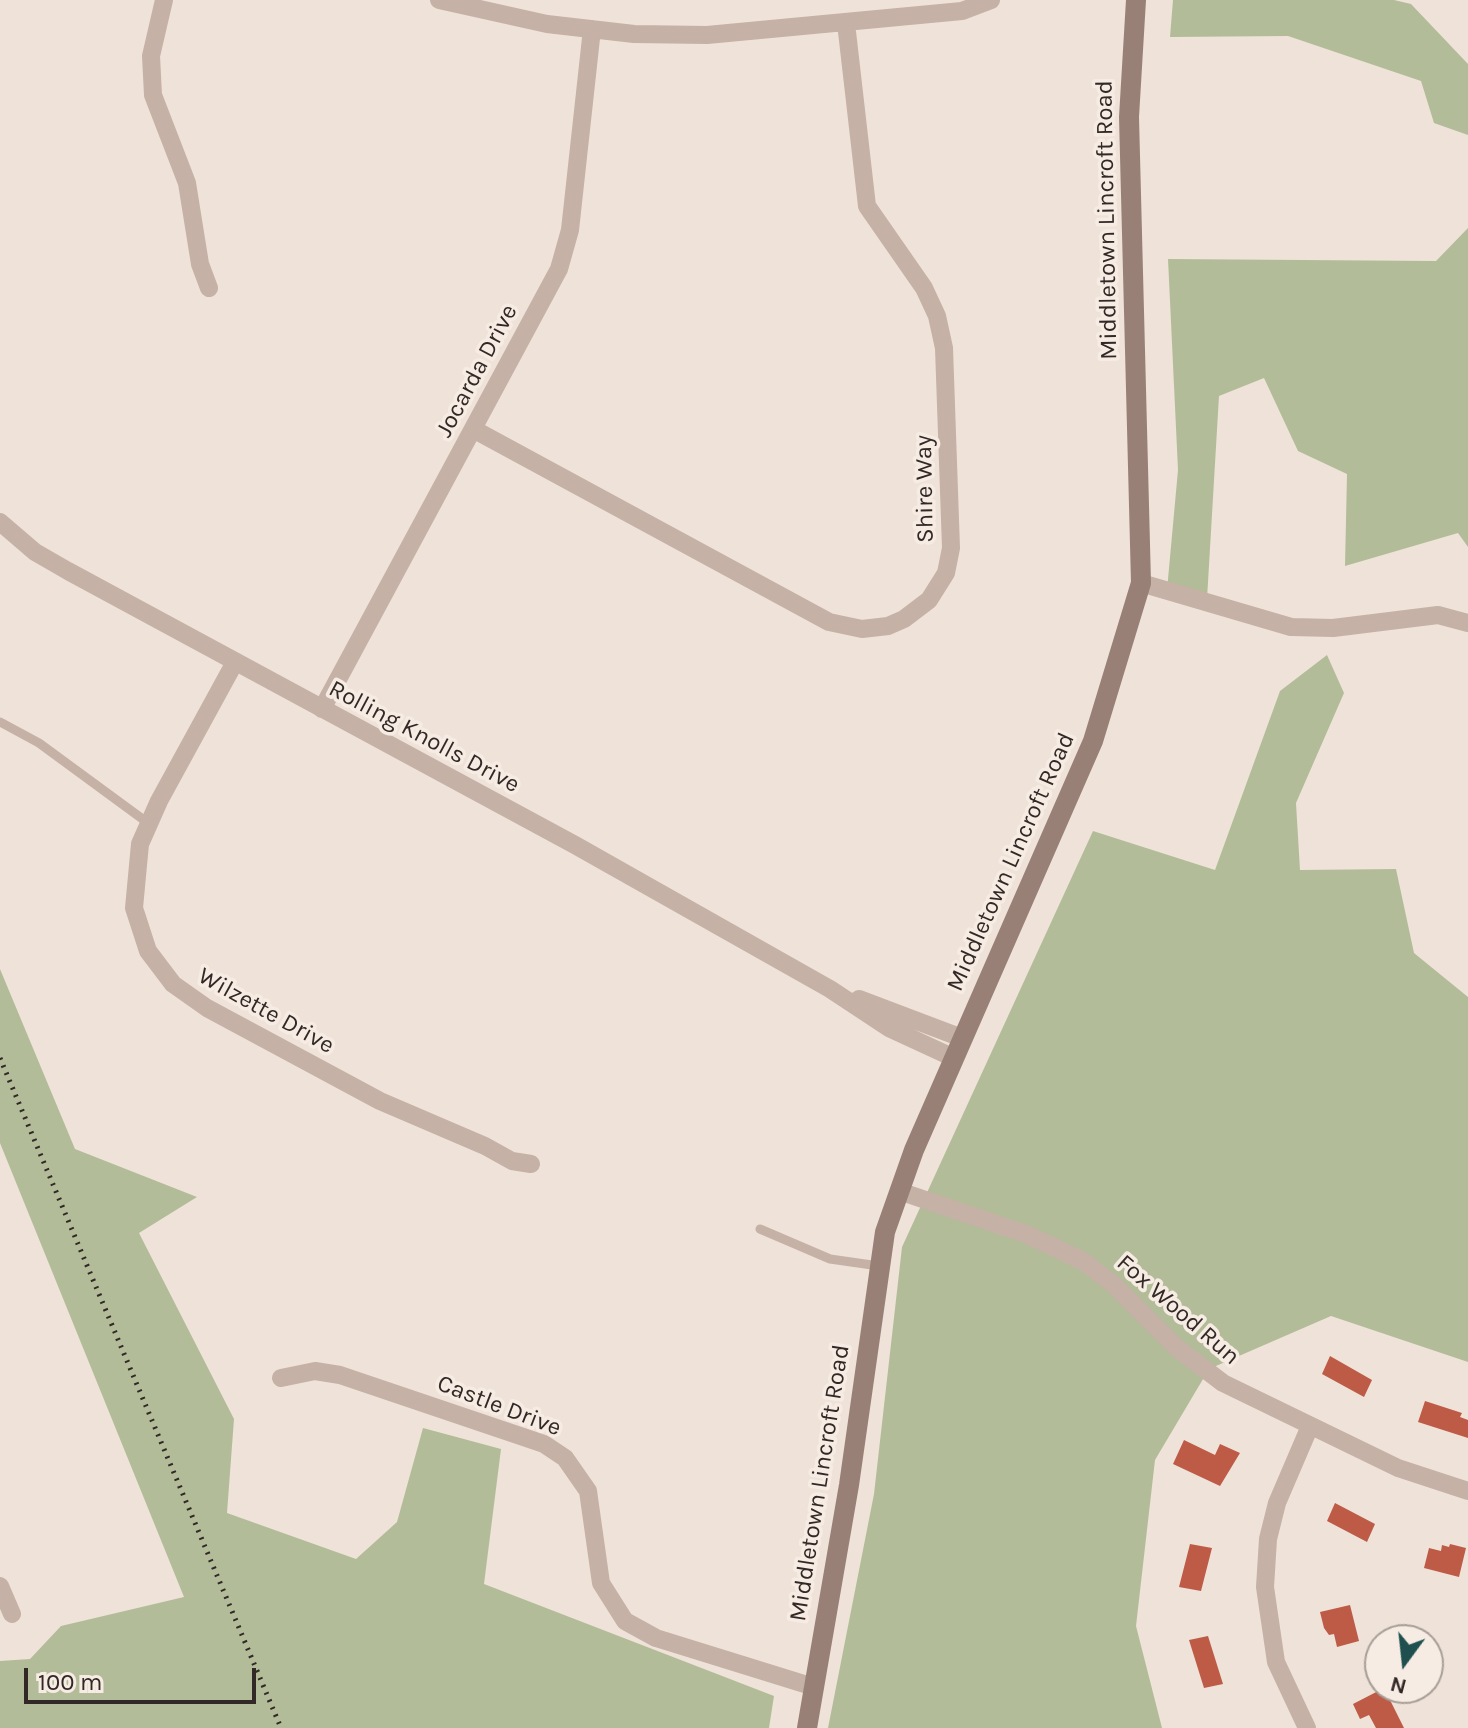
<!DOCTYPE html>
<style>
body{margin:0}
#map{position:relative;width:1468px;height:1728px;overflow:hidden;background:#efe2d8;font-family:Karla,sans-serif}
canvas{display:block}
.north{position:absolute;left:1364px;top:1624px;width:80px;height:80px;box-sizing:border-box;background:#f7ece3;border:2px solid #a89e97;border-radius:50%;rotate:195deg;font-size:22px;font-weight:700;line-height:32px;text-align:center;color:#322926}
.north::after{content:'';display:block;margin:auto;width:28px;height:36px;background:#1f504f;clip-path:polygon(50% 0,100% 100%,50% 72%,0 100%)}
.scale{position:absolute;left:24px;top:1668px;width:232px;height:36px;box-sizing:border-box;border:4px solid #322926;border-top:0;padding-left:10px;font-size:24px;line-height:28px;white-space:nowrap;color:#322926;-webkit-text-stroke:6px #f7ece3;paint-order:stroke}
</style>
<div id="map">
<canvas width="1468" height="1728"></canvas>
<div class="north">N</div>
<div class="scale">100 m</div>
</div>
<script>
const context = document.querySelector('canvas').getContext('2d');
context.lineJoin = 'round';
function fillPath(path, color) {
  context.fillStyle = color;
  context.fill(path, 'evenodd');
}
function shape(rows) {
  const path = new Path2D();
  for (const r of rows) {
    path.moveTo(r[0], r[1]);
    for (let i = 2; i < r.length; i += 2) path.lineTo(r[i], r[i + 1]);
  }
  return path;
}
function trace(path, color, width, dash) {
  context.strokeStyle = color;
  context.lineWidth = width;
  context.lineCap = dash ? 'butt' : 'round';
  context.setLineDash(dash || []);
  context.stroke(path);
}
function label(font, color, halo, rows, align = 'center') {
  context.font = font + ' Karla,sans-serif';
  context.lineWidth = 7;
  context.setLineDash([]);
  context.textBaseline = 'middle';
  context.strokeStyle = halo;
  context.fillStyle = color;
  for (const [text, x, y, turn = 0] of rows) {
    context.save();
    context.translate(x, y);
    context.rotate((+turn || 0) * Math.PI / 180);
    context.textAlign = isNaN(turn) ? turn : align;
    if (halo) context.strokeText(text, 0, 0);
    context.fillText(text, 0, 0);
    context.restore();
  }
}
const green = shape([
 [1173,0,1394,0,1411,4,1468,64,1468,135,1434,123,1421,81,1288,36,1170,37],
 [1468,228,1468,547,1458,533,1345,566,1347,474,1298,451,1264,378,1219,396,1207,599,1167,590,1178,470,1168,259,1436,261],
 [1327,655,1344,693,1296,803,1300,870,1396,869,1414,953,1468,997,1468,1362,1331,1316,1209,1369,1155,1460,1136,1626,1162,1728,828,1728,874,1494,902,1247,1093,831,1215,870,1280,691],
 [0,969,75,1149,197,1197,139,1233,234,1419,227,1513,356,1559,397,1522,423,1428,501,1449,484,1584,774,1696,769,1728,0,1728,0,1661,30,1659,61,1626,184,1597,0,1143]
]);
const building = shape([
 [1330,1356,1372,1380,1364,1397,1322,1374],
 [1425,1401,1462,1413,1460,1417,1468,1420,1468,1438,1418,1422],
 [1184,1440,1215,1455,1220,1444,1240,1453,1220,1486,1173,1464],
 [1335,1503,1375,1524,1367,1542,1327,1521],
 [1190,1544,1212,1548,1201,1591,1179,1587],
 [1450,1544,1466,1548,1459,1577,1424,1568,1429,1548,1441,1551,1442,1545,1449,1547],
 [1350,1605,1359,1641,1337,1647,1334,1634,1329,1635,1324,1628,1320,1612],
 [1208,1636,1223,1684,1204,1688,1189,1640],
 [1384,1688,1404,1728,1376,1728,1369,1715,1360,1719,1353,1704]
]);
const lane = shape([
 [0,722,39,743,148,823],
 [760,1229,830,1259,879,1266]
]);
const street = shape([
 [164,0,151,56,153,95,187,183,200,264,209,288],
 [439,0,547,24,634,34,707,35,962,11,991,0],
 [473,429,829,622,862,629,888,626,904,619,929,600,946,573,951,548,944,348,937,316,924,288,867,206,846,23],
 [0,522,35,552,68,571,575,845,830,989,889,1028,954,1058],
 [1141,583,1291,627,1333,628,1438,615,1468,623],
 [235,662,159,801,140,844,134,908,148,951,173,984,207,1008,380,1101,485,1146,512,1161,531,1164],
 [322,709,559,269,570,230,592,29],
 [859,999,962,1038],
 [899,1191,1026,1234,1083,1261,1114,1285,1177,1348,1223,1383,1398,1468,1468,1491],
 [281,1378,315,1371,340,1375,544,1444,565,1458,588,1491,601,1583,625,1621,656,1638,814,1687],
 [0,1586,12,1614],
 [1307,1728,1276,1662,1265,1587,1268,1539,1277,1503,1310,1426]
]);
const secondary = shape([
 [807,1728,849,1485,885,1232,914,1150,1093,741,1141,583,1129,117,1136,0]
]);
const rail = shape([
 [0,1058,281,1728]
]);
const streetNames = [
 ["Middletown Lincroft Road",1107,220,-91],
 ["Jocarda Drive",477,371,-62],
 ["Shire Way",925,489,-91],
 ["Rolling Knolls Drive",424,737,28],
 ["Middletown Lincroft Road",1011,862,-66],
 ["Wilzette Drive",266,1011,29],
 ["Fox Wood Run",1178,1310,41],
 ["Castle Drive",499,1406,21],
 ["Middletown Lincroft Road",820,1483,-81]
];
fillPath(green, '#b3bc99');
fillPath(building, '#bd5b47');
trace(lane, '#c5b1a5', 9);
trace(street, '#c5b1a5', 18);
trace(secondary, '#998077', 20);
trace(rail, '#322926', 5, [2, 6]);
label('24px', '#322926', '#f7ece3', streetNames);
</script>
